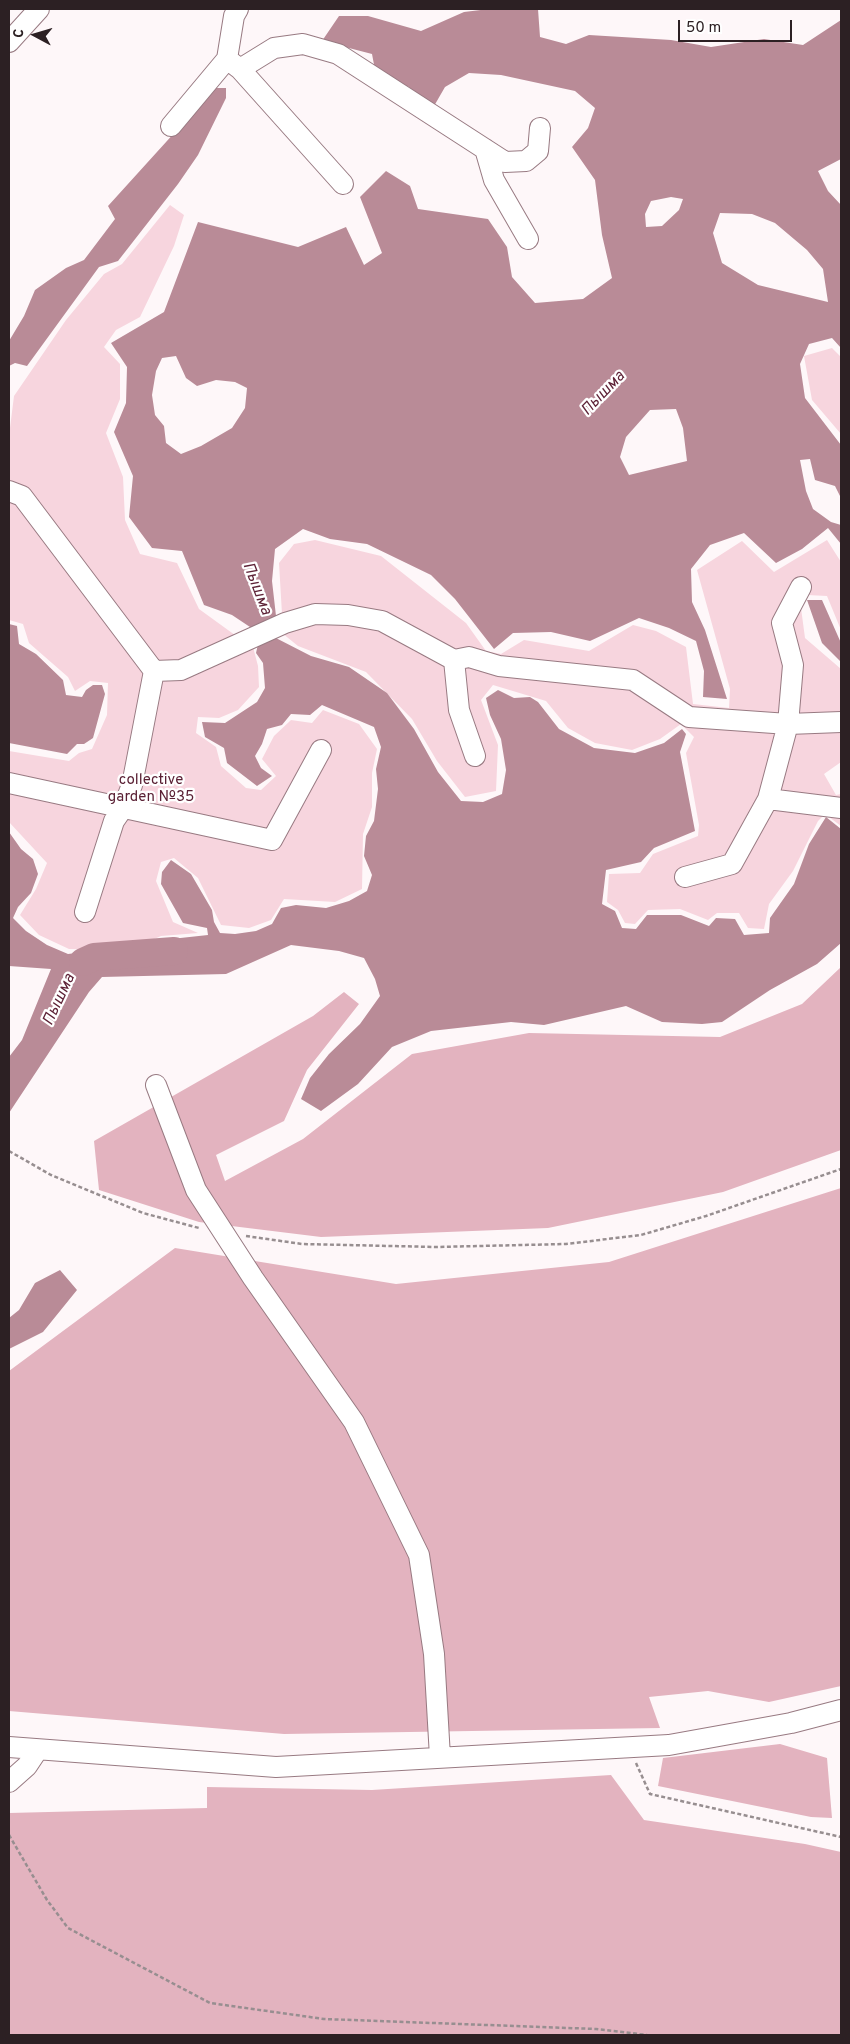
<!DOCTYPE html>
<meta charset="utf-8">
<style>
body{margin:0}
#map{position:relative;width:850px;height:2044px;overflow:hidden;background:#fef7f9;font-family:Overpass,sans-serif}
canvas{display:block}
.frame{position:absolute;inset:0;border:10px solid #2c2023;pointer-events:none}
.north{position:absolute;left:10px;top:10px;width:50px;height:50px;-webkit-text-stroke:4px #fff;paint-order:stroke;rotate:276deg;font-size:14px;font-weight:700;line-height:20px;text-align:center;color:#2c2023}
.north::after{content:'';display:block;margin:auto;width:18px;height:22px;background:#2c2023;clip-path:polygon(50% 0,100% 100%,50% 72%,0 100%)}
.scale{position:absolute;left:678px;top:20px;width:114px;height:22px;box-sizing:border-box;border:2px solid #2c2023;border-top:0;padding-left:6px;font-size:15px;line-height:18px;white-space:nowrap;color:#2c2023;-webkit-text-stroke:4px #fff;paint-order:stroke}
</style>
<div id="map">
<canvas width="850" height="2044"></canvas>
<div class="frame"></div>
<div class="north">С</div>
<div class="scale">50 m</div>
</div>
<script>
const context = document.querySelector('canvas').getContext('2d');
context.lineJoin = 'round';
function fillPath(path, color) {
  context.fillStyle = color;
  context.fill(path, 'evenodd');
}
function shape(rows) {
  const path = new Path2D();
  for (const r of rows) {
    path.moveTo(r[0], r[1]);
    for (let i = 2; i < r.length; i += 2) path.lineTo(r[i], r[i + 1]);
  }
  return path;
}
function trace(path, color, width, dash) {
  context.strokeStyle = color;
  context.lineWidth = width;
  context.lineCap = dash ? 'butt' : 'round';
  context.setLineDash(dash || []);
  context.stroke(path);
}
function label(font, color, halo, rows, align = 'center') {
  context.font = font + ' Overpass,sans-serif';
  context.lineWidth = 4.5;
  context.setLineDash([]);
  context.textBaseline = 'middle';
  context.strokeStyle = halo;
  context.fillStyle = color;
  for (const [text, x, y, turn = 0] of rows) {
    context.save();
    context.translate(x, y);
    context.rotate((+turn || 0) * Math.PI / 180);
    context.textAlign = isNaN(turn) ? turn : align;
    if (halo) context.strokeText(text, 0, 0);
    context.fillText(text, 0, 0);
    context.restore();
  }
}
const green = shape([
 [170,205,184,215,174,246,140,317,116,330,104,347,120,364,120,399,106,433,123,477,125,520,140,554,177,563,199,609,239,638,282,614,279,563,294,544,315,540,381,556,466,623,486,651,501,654,524,640,589,651,633,625,656,631,686,647,693,704,729,708,730,689,697,570,742,541,774,572,827,540,841,562,841,630,827,596,807,595,801,608,805,638,841,669,841,762,824,774,836,795,841,794,841,826,825,814,818,821,793,871,769,904,764,929,748,928,739,913,717,913,708,920,680,909,648,910,635,924,625,923,618,910,607,902,609,874,640,873,653,854,698,836,699,825,686,753,694,737,681,724,660,739,632,750,595,743,568,728,546,701,493,685,481,700,498,745,496,791,465,797,437,761,412,719,366,672,298,646,282,633,253,647,258,666,259,687,238,710,219,718,198,717,196,733,216,747,221,766,246,788,261,790,276,776,262,759,274,736,291,720,312,723,323,710,359,724,377,749,372,773,372,807,363,834,362,889,335,902,284,899,271,920,249,928,221,925,198,878,174,858,161,862,156,881,173,922,198,933,161,936,129,950,69,949,39,935,20,915,36,889,47,863,9,822,9,751,69,761,79,753,92,749,107,715,108,683,90,681,75,691,68,677,29,643,23,624,9,620,9,436,14,396,66,320,104,274,122,264],
 [832,348,841,357,841,434,812,400,804,356]
]);
const forest = shape([
 [841,967,841,1150,723,1192,548,1228,321,1237,199,1222,99,1190,94,1141,313,1016,344,992,359,1004,307,1070,284,1121,216,1155,225,1181,303,1139,412,1054,529,1033,720,1037,802,1004],
 [841,1188,841,1686,769,1702,708,1691,649,1697,660,1728,284,1734,9,1711,9,1371,175,1248,396,1284,609,1262],
 [780,1744,827,1758,832,1818,811,1817,658,1786,663,1758],
 [611,1775,644,1820,805,1844,841,1852,841,2035,9,2035,9,1813,207,1808,207,1787,372,1790]
]);
const water = shape([
 [489,9,538,9,540,37,566,44,589,35,671,40,711,47,764,39,803,45,841,20,841,159,818,171,828,191,841,205,841,348,832,338,809,344,800,364,805,398,841,445,841,498,835,486,815,480,810,459,800,460,806,491,813,509,831,522,841,525,841,544,828,528,802,549,776,563,744,533,710,545,691,569,692,602,705,630,727,699,703,697,704,671,696,641,669,628,639,618,590,641,551,632,513,633,494,649,455,599,431,575,367,544,330,539,303,529,275,549,272,581,276,616,256,631,232,615,204,605,182,551,152,548,129,517,133,476,114,432,126,403,127,367,111,343,164,312,198,222,298,247,346,227,364,265,382,253,360,197,386,171,410,186,418,209,488,219,507,247,512,277,535,303,583,299,612,278,602,235,595,180,572,147,588,128,595,108,575,91,501,75,469,73,445,87,430,113,409,87,376,75,372,54,322,41,339,16,368,16,421,31,464,12],
 [671,197,683,199,679,210,662,226,646,227,645,214,651,201],
 [720,213,752,214,775,223,807,250,823,269,828,302,758,285,722,263,713,233],
 [176,356,186,378,197,386,216,380,235,382,247,388,245,408,232,428,201,446,181,454,166,443,164,426,155,415,152,395,156,371,162,358],
 [676,409,683,428,687,461,629,475,620,457,626,437,650,410],
 [215,88,226,88,226,98,198,155,178,184,118,261,99,267,27,366,15,363,9,366,9,341,24,316,35,290,66,268,84,260,115,219,108,206],
 [807,600,822,600,841,643,841,662,822,643],
 [9,624,17,626,19,644,36,654,63,680,66,695,82,697,86,690,93,685,102,685,105,694,93,738,84,744,77,744,67,754,9,743],
 [272,636,311,656,349,667,387,693,414,729,438,772,461,801,483,802,502,794,506,770,501,739,490,715,486,698,498,690,514,698,530,697,538,702,559,729,594,748,635,753,664,743,682,729,686,734,680,752,695,831,654,848,641,862,606,870,602,904,615,911,622,928,636,929,647,915,681,915,709,926,716,918,735,919,744,935,769,933,770,918,794,884,809,844,826,817,841,829,841,943,817,964,770,990,722,1022,702,1024,662,1022,626,1006,544,1025,511,1022,431,1031,392,1047,358,1084,321,1111,301,1099,310,1078,329,1054,360,1024,380,996,375,979,364,958,339,951,291,945,226,974,102,977,89,992,9,1113,9,1057,22,1040,51,969,9,966,9,832,21,849,33,859,38,874,31,893,18,907,13,918,26,931,47,945,68,954,85,952,134,956,162,940,208,935,207,928,183,923,161,884,162,872,171,860,191,874,212,910,214,922,220,933,235,934,256,931,272,924,281,908,296,905,326,908,349,901,367,891,372,875,364,856,366,836,374,821,378,789,376,769,381,747,374,727,322,705,310,715,291,714,282,725,267,729,262,744,255,756,261,768,272,776,257,786,227,763,224,748,205,737,202,722,225,723,257,702,265,688,263,663,256,653,259,640],
 [60,1270,77,1290,43,1332,9,1349,9,1318,19,1310,35,1283]
]);
const river = shape([
 [83,962,94,957,174,951]
]);
const path = shape([
 [9,1151,51,1175,143,1213,199,1228],
 [246,1236,302,1244,436,1247,566,1244,641,1235,706,1216,841,1169],
 [636,1763,650,1794,841,1837],
 [9,1835,47,1900,68,1928,210,2003,324,2019,596,2029,647,2035]
]);
const minor = shape([
 [9,42,39,9],
 [227,59,240,69,343,184],
 [240,69,274,48,303,44,338,54,505,162,526,161,538,151,540,128],
 [171,126,227,59,234,16,238,9],
 [485,149,494,180,528,239],
 [9,491,22,496,154,671,181,670,285,623,315,614,348,615,382,621,454,660,469,657,499,666,633,680,689,717,788,724,841,722],
 [454,660,459,710,475,756],
 [9,783,272,840,321,750],
 [768,799,841,808],
 [685,877,732,864,768,799,788,724,793,665,782,623,801,587],
 [85,912,114,821,123,808,132,785,154,671],
 [156,1085,196,1190,253,1278,354,1422,419,1555,434,1654,440,1757],
 [9,1747,276,1767,669,1745,791,1723,841,1710],
 [9,1782,27,1766,37,1751]
]);
const parkNames = [
 ["collective",151,781],
 ["garden №35",151,798]
];
const waterNames = [
 ["Пышма",604,394,-46],
 ["Пышма",256,589,69],
 ["Пышма",60,1000,-65]
];
fillPath(green, '#f7d5de');
fillPath(forest, '#e3b3bf');
fillPath(water, '#b98b97');
trace(river, '#b98b97', 28);
trace(minor, '#987a82', 22);
trace(path, '#978e90', 2.5, [4, 2.5]);
trace(minor, '#fff', 20);
label('15px', '#5a2034', '#fff', parkNames);
label('italic 16px', '#5e2337', '#fff', waterNames);
</script>
